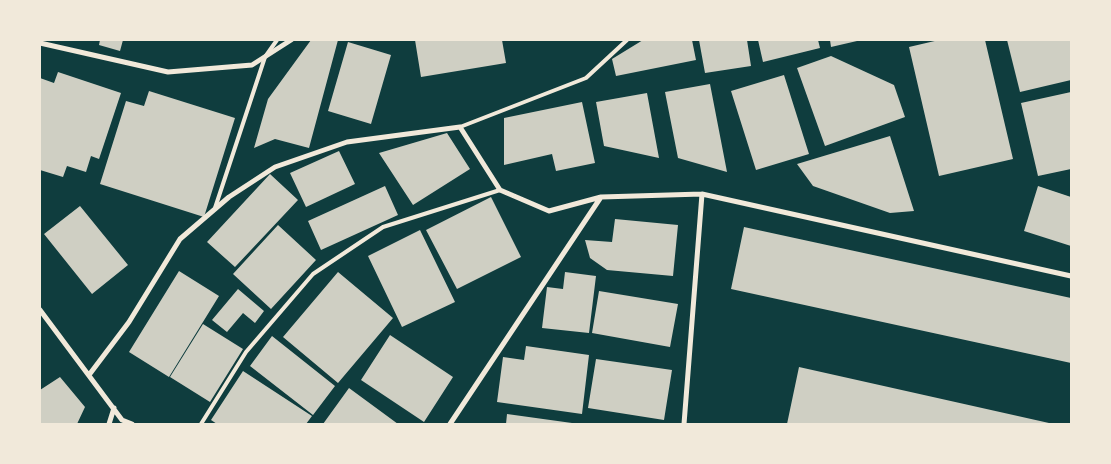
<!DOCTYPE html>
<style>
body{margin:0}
#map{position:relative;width:1111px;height:464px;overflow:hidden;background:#0f3d3e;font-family:Quicksand,sans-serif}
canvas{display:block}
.frame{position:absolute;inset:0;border:41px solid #f1e9da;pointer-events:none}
</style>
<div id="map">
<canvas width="1111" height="464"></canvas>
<div class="frame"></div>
</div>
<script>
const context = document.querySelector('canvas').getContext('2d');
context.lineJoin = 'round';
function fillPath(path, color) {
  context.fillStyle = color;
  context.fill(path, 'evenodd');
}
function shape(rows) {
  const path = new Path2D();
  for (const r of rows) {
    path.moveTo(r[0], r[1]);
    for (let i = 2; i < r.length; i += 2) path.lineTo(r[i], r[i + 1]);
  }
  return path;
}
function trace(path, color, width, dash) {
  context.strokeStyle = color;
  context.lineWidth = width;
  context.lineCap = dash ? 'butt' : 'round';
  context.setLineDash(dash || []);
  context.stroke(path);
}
const building = shape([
 [100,40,123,40,120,51,99,45],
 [311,40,338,40,309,148,275,139,254,148,268,99],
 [415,40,502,40,506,63,421,77],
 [643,40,692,40,696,60,616,76,612,59],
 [699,40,747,40,751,66,705,73],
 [758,40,818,40,820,48,763,62],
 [830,40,857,40,857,41,831,47],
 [939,40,985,40,1013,159,939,176,909,47],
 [1007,40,1071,40,1071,80,1020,92],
 [348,42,391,55,371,124,328,111],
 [831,56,894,85,905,117,825,146,797,68],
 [58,72,121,93,99,159,91,156,86,172,67,166,63,177,40,170,40,78,54,83],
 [784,75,809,154,756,170,731,91],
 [710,84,727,172,678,158,665,92],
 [149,91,235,118,204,217,100,184,126,101,144,106],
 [1071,92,1071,169,1038,176,1021,103],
 [647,93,659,158,604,146,596,102],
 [582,102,595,163,556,171,552,154,504,165,504,118],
 [447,133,470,169,413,205,379,153],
 [890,136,914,211,890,213,813,186,797,164],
 [339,151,355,184,306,207,290,173],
 [270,174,298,200,235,267,207,242],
 [385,186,398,215,321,250,308,221],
 [1038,186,1071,197,1071,246,1024,231],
 [491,197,521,257,457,289,426,230],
 [80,206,128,265,92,294,44,234],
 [615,219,678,225,673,276,607,270,590,258,585,240,612,242],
 [278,225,316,260,271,309,233,274],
 [744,227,1071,298,1071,363,731,289],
 [420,230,455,302,402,327,368,256],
 [179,271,219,296,169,377,129,352],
 [338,272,393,318,338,383,283,337],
 [565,272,596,276,589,333,542,328,547,287,563,289],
 [238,289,264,311,255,323,243,313,227,332,212,320],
 [599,291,678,304,670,347,592,333],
 [203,324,243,349,210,402,170,377],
 [390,335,453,377,424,422,361,380],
 [272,336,335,386,313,415,250,366],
 [526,346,589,355,582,414,497,402,503,357,524,360],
 [596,359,672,370,664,420,588,408],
 [799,367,1049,423,1049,424,787,424],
 [243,371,312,416,306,424,217,424,211,420],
 [60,377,85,407,77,424,40,424,40,390],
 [349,388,398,424,323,424],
 [507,414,572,423,572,424,506,424]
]);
const service = shape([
 [460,127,586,78,627,40],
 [215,208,265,57,277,40],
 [201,424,246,352,313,274,383,227,500,190]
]);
const minor = shape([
 [40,43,168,72,252,65,291,40],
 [40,310,122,420,132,424],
 [89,375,129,322,180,239,229,197,275,167,347,142,460,127,500,190,549,211,601,197],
 [109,424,114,408],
 [450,424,601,197,702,194,1071,276],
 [684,424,702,194]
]);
fillPath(building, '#cfcfc3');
trace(service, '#f1e9da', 4);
trace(minor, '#f1e9da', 5);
</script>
